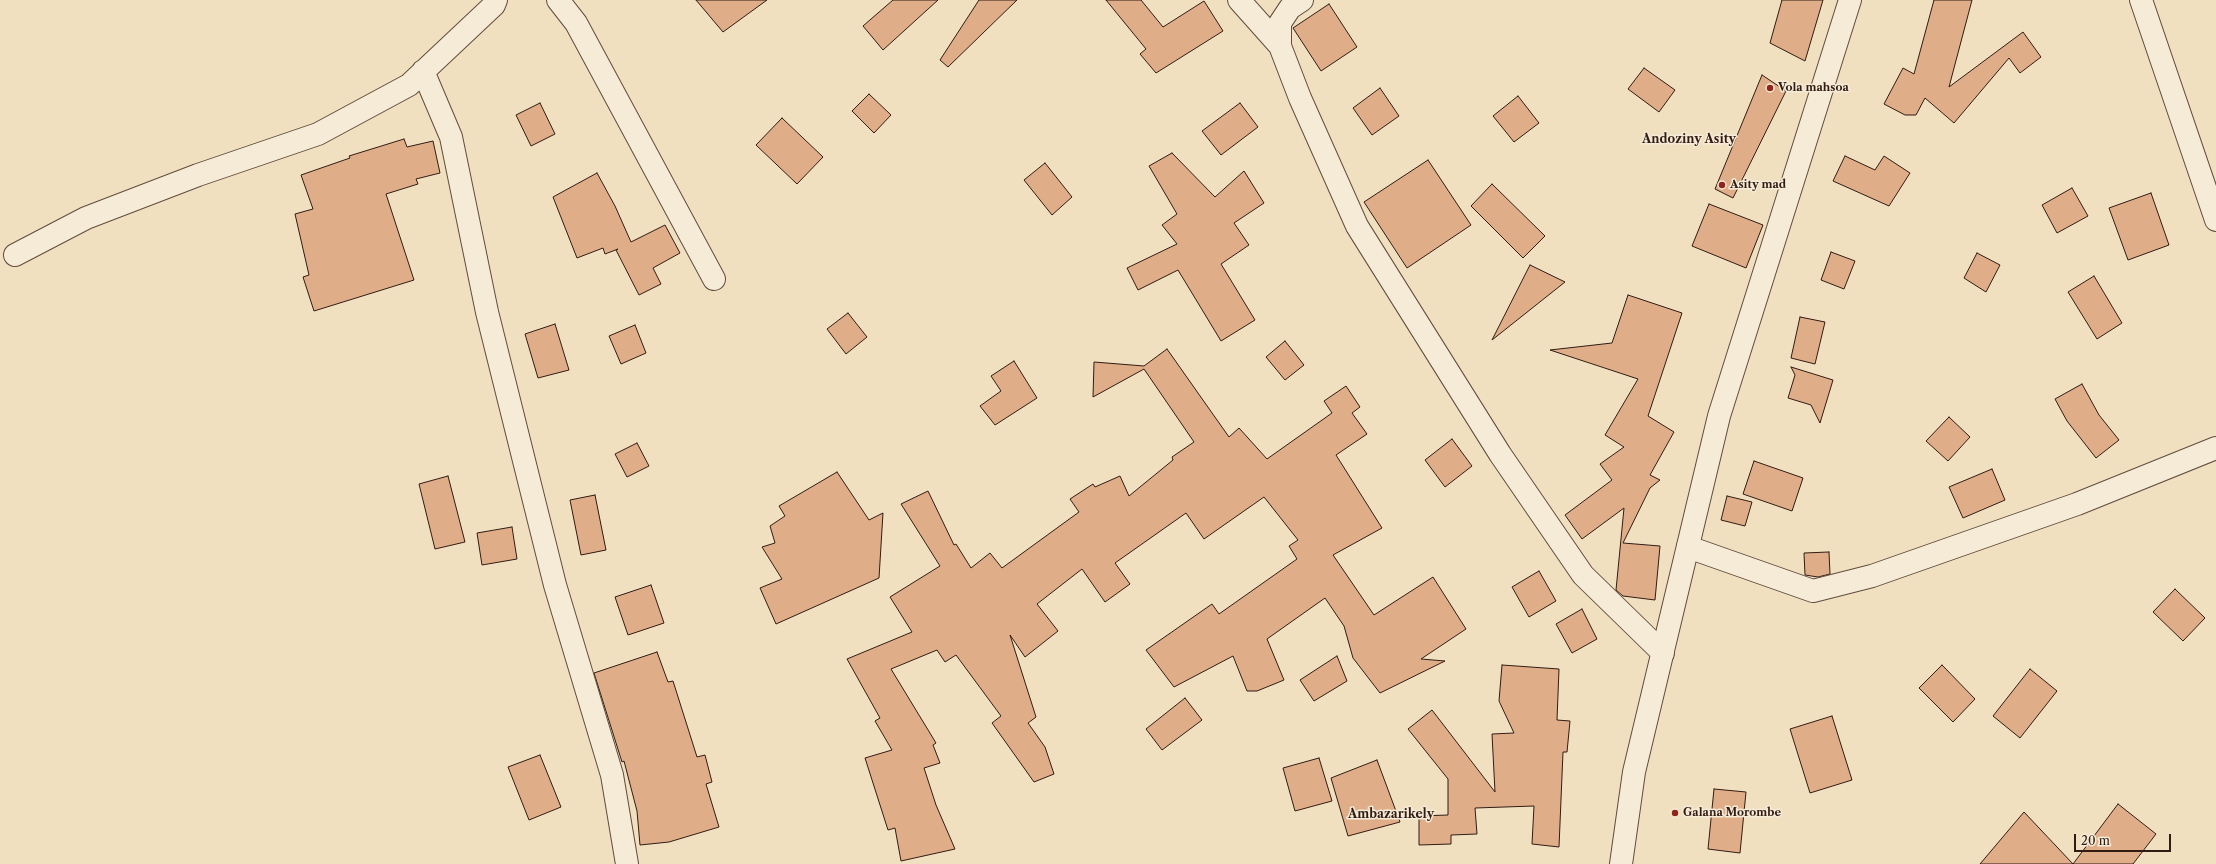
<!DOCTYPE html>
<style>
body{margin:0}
#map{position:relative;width:2216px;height:864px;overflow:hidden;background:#f0e0c0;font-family:"Libre Caslon Text",serif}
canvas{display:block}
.scale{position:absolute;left:2074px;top:834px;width:97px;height:18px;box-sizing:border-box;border:2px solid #311b13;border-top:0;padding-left:5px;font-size:12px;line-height:14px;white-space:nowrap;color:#311b13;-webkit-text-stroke:3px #f5ebd6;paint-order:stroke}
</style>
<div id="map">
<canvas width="2216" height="864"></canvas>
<div class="scale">20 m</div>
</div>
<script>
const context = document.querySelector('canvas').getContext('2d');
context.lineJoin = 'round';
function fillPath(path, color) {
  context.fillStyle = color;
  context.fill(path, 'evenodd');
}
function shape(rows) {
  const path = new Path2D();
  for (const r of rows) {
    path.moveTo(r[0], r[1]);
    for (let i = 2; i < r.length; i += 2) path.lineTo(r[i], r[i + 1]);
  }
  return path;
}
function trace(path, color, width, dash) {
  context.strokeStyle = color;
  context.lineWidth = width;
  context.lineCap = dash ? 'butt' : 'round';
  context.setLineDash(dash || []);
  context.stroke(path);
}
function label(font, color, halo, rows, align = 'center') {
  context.font = font + ' "Libre Caslon Text",serif';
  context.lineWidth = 3;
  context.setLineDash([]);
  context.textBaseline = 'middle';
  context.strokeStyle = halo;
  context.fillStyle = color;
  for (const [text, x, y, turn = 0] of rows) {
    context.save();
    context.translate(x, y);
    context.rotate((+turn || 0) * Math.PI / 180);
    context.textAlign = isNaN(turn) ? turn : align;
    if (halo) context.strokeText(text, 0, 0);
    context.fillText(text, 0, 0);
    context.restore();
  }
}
const building = shape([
 [696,0,767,0,723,32,696,0],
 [893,0,938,0,883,50,863,26,893,0],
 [979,0,1017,0,948,67,940,60,979,0],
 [1106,0,1141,0,1163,27,1204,1,1223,31,1156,73,1140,54,1146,49,1106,0],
 [1782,0,1823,0,1805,61,1770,43,1782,0],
 [1934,0,1972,0,1949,87,2023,32,2041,57,2020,73,2009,58,1954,123,1925,98,1916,115,1905,115,1884,104,1903,68,1914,74,1934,0],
 [1329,4,1357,47,1321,71,1293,28,1329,4],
 [1644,68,1675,90,1659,112,1628,89,1644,68],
 [1762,75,1786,91,1733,198,1715,189,1762,75],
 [1380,88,1399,116,1372,135,1353,108,1380,88],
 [869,94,891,115,874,133,852,111,869,94],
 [1518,96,1539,123,1514,142,1493,116,1518,96],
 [540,103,555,134,531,146,516,115,540,103],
 [1240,103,1258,127,1221,155,1202,131,1240,103],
 [782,118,823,157,797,184,756,145,782,118],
 [404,139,407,147,433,141,440,173,416,179,418,184,386,194,414,280,314,311,303,277,309,275,295,214,313,209,301,175,350,158,349,156,404,139],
 [1172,153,1215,197,1244,171,1264,203,1234,223,1249,245,1221,264,1255,320,1221,341,1178,270,1138,290,1127,268,1177,244,1162,225,1177,214,1149,166,1172,153],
 [1845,156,1875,170,1884,156,1910,173,1889,206,1833,181,1845,156],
 [1428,160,1471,225,1407,268,1364,202,1428,160],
 [1045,163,1072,197,1052,215,1024,180,1045,163],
 [597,173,615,206,631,242,665,225,680,253,653,268,661,284,639,295,616,250,618,249,605,254,603,248,577,258,553,197,597,173],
 [1492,184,1545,236,1523,258,1471,206,1492,184],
 [2072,188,2088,216,2057,233,2042,205,2072,188],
 [2151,193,2169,245,2128,260,2109,208,2151,193],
 [1709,204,1763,225,1746,268,1692,246,1709,204],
 [1831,252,1855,261,1844,289,1821,280,1831,252],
 [1977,253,2000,265,1986,292,1964,278,1977,253],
 [1530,265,1565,282,1492,340,1530,265],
 [2094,276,2122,323,2097,339,2068,292,2094,276],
 [1628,295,1682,313,1648,416,1674,432,1650,475,1660,480,1650,488,1623,543,1660,546,1655,600,1623,596,1616,590,1624,508,1582,539,1565,515,1612,480,1600,464,1624,447,1605,435,1638,379,1550,350,1612,343,1628,295],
 [848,313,867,337,846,354,827,329,848,313],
 [1800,317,1825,322,1815,364,1791,358,1800,317],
 [555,324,569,370,538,378,525,334,555,324],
 [635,325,646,353,621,364,609,336,635,325],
 [1285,341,1304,365,1285,380,1266,357,1285,341],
 [1167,349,1229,437,1239,428,1267,459,1332,413,1324,401,1346,386,1360,407,1352,413,1367,434,1336,455,1382,528,1333,555,1374,615,1433,577,1466,629,1421,659,1445,661,1380,693,1353,658,1344,626,1325,598,1267,639,1284,680,1257,691,1247,691,1233,656,1174,687,1146,650,1212,604,1219,614,1297,559,1289,546,1298,540,1264,497,1204,539,1186,513,1115,563,1130,584,1105,602,1082,569,1037,604,1058,631,1025,657,1010,635,1036,717,1028,723,1045,747,1054,774,1034,782,992,723,1001,716,956,655,945,662,937,650,891,669,936,743,933,745,940,763,924,768,936,805,955,849,901,861,895,828,888,830,865,758,892,750,875,721,880,718,847,659,912,632,890,597,940,566,901,504,928,491,954,545,956,544,971,568,990,553,1002,568,1079,512,1070,499,1093,484,1095,487,1120,476,1129,496,1173,460,1172,457,1194,442,1144,369,1093,397,1094,362,1144,366,1167,349],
 [1014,361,1037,398,995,425,980,406,1001,391,991,376,1014,361],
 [1791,367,1833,380,1820,423,1811,405,1788,398,1795,375,1791,367],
 [2082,384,2099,415,2119,440,2096,458,2067,421,2055,399,2082,384],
 [1949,417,1970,437,1948,461,1926,441,1949,417],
 [1452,439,1472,466,1445,487,1425,460,1452,439],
 [637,443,649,466,627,477,615,454,637,443],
 [1754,461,1803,478,1792,511,1743,494,1754,461],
 [1992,469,2005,500,1963,518,1949,487,1992,469],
 [837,472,869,520,883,513,879,578,776,624,760,588,782,579,762,547,775,543,770,526,785,516,779,506,837,472],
 [448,476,465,542,435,549,419,484,448,476],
 [595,495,606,550,581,555,570,500,595,495],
 [1727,496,1752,502,1745,526,1721,520,1727,496],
 [512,527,517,559,482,565,477,533,512,527],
 [1829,552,1830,574,1818,577,1805,575,1804,553,1829,552],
 [1539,571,1556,601,1529,617,1512,587,1539,571],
 [651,585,664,623,628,635,615,597,651,585],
 [2175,589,2205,618,2183,641,2153,612,2175,589],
 [1582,609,1597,639,1572,653,1556,624,1582,609],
 [657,652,668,682,673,681,697,757,705,755,712,782,706,784,719,827,669,842,640,845,637,811,624,761,622,762,594,673,657,652],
 [1337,656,1347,681,1314,701,1300,680,1337,656],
 [1502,665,1559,669,1557,720,1570,721,1567,752,1563,752,1559,847,1532,844,1534,806,1475,808,1477,834,1451,835,1451,844,1419,845,1419,816,1448,815,1448,779,1408,729,1432,710,1495,792,1492,734,1514,733,1499,701,1502,665],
 [1942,665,1975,699,1953,722,1919,688,1942,665],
 [2030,669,2057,691,2020,738,1993,716,2030,669],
 [1185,698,1202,720,1162,750,1146,729,1185,698],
 [1832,716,1852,780,1810,793,1790,729,1832,716],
 [540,755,561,807,529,820,508,767,540,755],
 [1319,758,1332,801,1295,811,1283,768,1319,758],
 [1377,760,1400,822,1348,836,1331,778,1377,760],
 [1714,789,1746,792,1740,853,1708,849,1714,789],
 [2118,804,2156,834,2133,864,1980,864,2024,812,2073,864,2118,804]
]);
const minor = shape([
 [558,0,576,23,714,279],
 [1239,0,1280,46],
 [1302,0,1290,8,1280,23,1280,46,1300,98,1357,226,1500,454,1583,575,1663,653],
 [2141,0,2216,220],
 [423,71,451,137,487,312,555,585,612,775,627,864],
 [15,255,86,218,198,175,318,134,409,85,494,5,496,0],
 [1688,547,1813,591,1872,576,2077,504,2216,448]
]);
const tertiary = shape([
 [1621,864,1634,772,1719,416,1850,0]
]);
const markers = [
 [1770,88,4,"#8f2418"],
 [1722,185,4,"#8f2418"],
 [1675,813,4,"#8f2418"]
];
const poiNames = [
 ["Vola mahsoa",1778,88],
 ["Asity mad",1730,185],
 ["Galana Morombe",1683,813]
];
const neighbourhoodNames = [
 ["Andoziny Asity",1689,140],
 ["Ambazarikely",1391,815]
];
fillPath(building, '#dfae89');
trace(building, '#311b13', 1);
trace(minor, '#614c3e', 24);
trace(tertiary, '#614c3e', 24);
trace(minor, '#f5ebd6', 22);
trace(tertiary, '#f5ebd6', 22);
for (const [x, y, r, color] of markers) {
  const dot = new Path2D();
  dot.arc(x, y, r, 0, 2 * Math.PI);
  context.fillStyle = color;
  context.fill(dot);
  trace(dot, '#f5ebd6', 1.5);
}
label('bold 11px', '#311b13', '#f5ebd6', poiNames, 'left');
label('bold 12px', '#311b13', '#f5ebd6', neighbourhoodNames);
</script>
